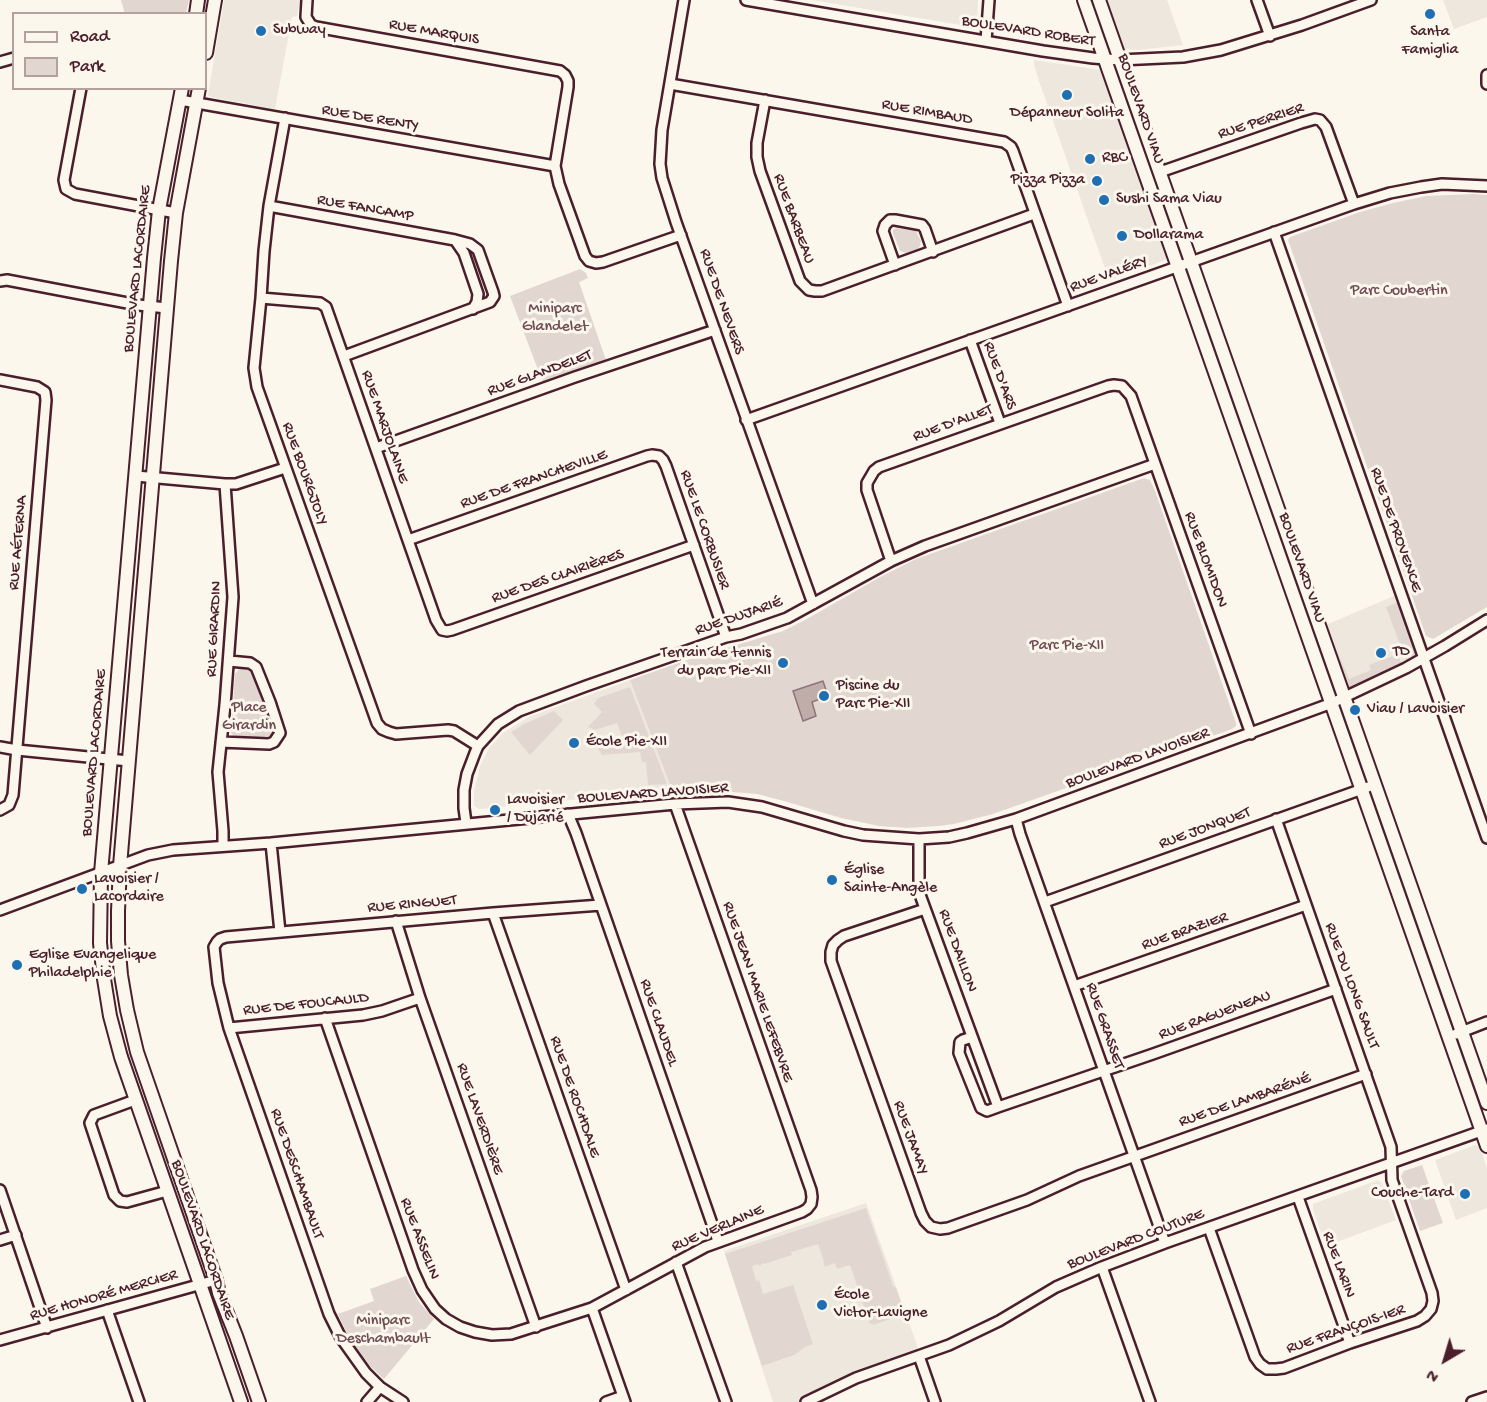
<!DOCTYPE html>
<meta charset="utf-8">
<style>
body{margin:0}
#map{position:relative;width:1487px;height:1402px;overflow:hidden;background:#fbf7ec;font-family:"Gochi Hand",sans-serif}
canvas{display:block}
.legend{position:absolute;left:12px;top:12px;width:195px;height:78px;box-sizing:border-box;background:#fbf7ec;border:2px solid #b4a19f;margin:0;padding:8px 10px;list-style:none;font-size:18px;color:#4a1f2b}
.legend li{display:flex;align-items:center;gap:12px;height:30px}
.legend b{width:30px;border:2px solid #b4a19f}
.north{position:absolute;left:1415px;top:1330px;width:60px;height:60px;-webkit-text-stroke:4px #fbf7ec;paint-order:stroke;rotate:218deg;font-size:16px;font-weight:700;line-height:24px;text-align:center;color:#4a1f2b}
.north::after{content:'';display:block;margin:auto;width:21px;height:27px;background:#4a1f2b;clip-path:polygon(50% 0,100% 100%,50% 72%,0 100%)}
</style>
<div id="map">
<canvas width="1487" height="1402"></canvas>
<ul class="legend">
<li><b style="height:8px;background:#fbf7ec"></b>Road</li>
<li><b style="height:16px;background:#e2d7d0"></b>Park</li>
</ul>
<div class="north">N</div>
</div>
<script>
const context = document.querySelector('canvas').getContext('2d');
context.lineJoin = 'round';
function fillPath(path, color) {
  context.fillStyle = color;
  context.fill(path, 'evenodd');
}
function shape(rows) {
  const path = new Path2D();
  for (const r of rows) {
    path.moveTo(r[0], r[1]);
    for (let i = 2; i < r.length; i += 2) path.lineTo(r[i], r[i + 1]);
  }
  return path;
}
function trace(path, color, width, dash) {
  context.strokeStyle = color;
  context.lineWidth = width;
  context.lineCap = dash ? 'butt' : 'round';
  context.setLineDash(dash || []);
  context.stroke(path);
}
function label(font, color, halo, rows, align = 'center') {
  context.font = font + ' "Gochi Hand",sans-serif';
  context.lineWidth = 6;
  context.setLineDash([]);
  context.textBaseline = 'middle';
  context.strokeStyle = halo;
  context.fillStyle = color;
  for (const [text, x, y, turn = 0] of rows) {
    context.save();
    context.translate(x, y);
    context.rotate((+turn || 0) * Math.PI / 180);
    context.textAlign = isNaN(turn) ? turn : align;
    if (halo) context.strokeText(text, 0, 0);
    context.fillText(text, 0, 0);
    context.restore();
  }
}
const built = shape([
 [224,0,300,0,297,16,292,17,275,109,210,97,208,95],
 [812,0,978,0,977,23,976,26,972,27],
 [1107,0,1167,0,1183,45,1138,50,1125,49],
 [1443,0,1487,0,1487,17,1454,29],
 [1034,60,1101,70,1166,255,1166,259,1163,261,1109,280,1039,81,1034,65],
 [1401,593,1423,658,1345,697,1321,629,1326,625],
 [630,680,672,790,479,809,474,806,474,791,480,766,489,748,504,732,529,717],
 [1475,1145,1480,1147,1487,1168,1487,1208,1456,1220,1435,1160],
 [1378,1180,1382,1183,1396,1220,1326,1246,1313,1210,1313,1204],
 [866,1203,917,1345,919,1356,806,1402,773,1402,724,1251]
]);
const green = shape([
 [121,0,189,0,186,13,125,14],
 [1474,194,1487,195,1487,607,1433,639,1426,636,1288,240,1290,237,1360,212,1393,203,1426,196],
 [896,228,916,231,921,241,920,246,918,249,906,253,900,251,893,233,893,230],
 [580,269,586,273,588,278,579,282,606,360,543,383,510,296],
 [1144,478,1150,480,1155,491,1236,723,1236,726,1232,729,993,814,954,824,939,826,907,828,879,826,841,818,784,801,757,794,707,790,672,790,630,680,687,660,783,631,805,620,882,576,916,559],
 [1403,600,1423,658,1408,666,1386,607],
 [1326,625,1349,679,1371,670,1369,665,1398,654,1403,669,1345,697,1321,629],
 [240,668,250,669,253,673,272,728,272,733,271,736,249,738,239,737,239,736,233,735,231,733,235,674],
 [630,687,667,784,648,785,646,762,642,762,640,752,602,755,597,747,623,738,617,723,595,730,588,727,602,712,594,704,598,698],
 [554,711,563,720,530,755,511,732,524,724],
 [1422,1165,1443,1223,1420,1231,1401,1176,1404,1171],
 [866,1208,893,1286,896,1288,905,1314,873,1325,872,1323,870,1324,850,1265,837,1269,835,1263,825,1267,823,1261,824,1261,818,1244,791,1252,792,1255,764,1264,763,1263,759,1266,758,1264,752,1266,756,1281,759,1280,763,1294,793,1285,813,1344,805,1347,794,1355,762,1366,725,1254],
 [406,1276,419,1302,434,1319,384,1379,371,1367,360,1353,347,1333,338,1314,374,1301,370,1289]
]);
const water = shape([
 [823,681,828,696,812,702,816,716,803,721,793,691,823,681]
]);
const minor = shape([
 [307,0,306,17,311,25,316,27,560,71,565,75,568,81,568,87,555,166,559,184,585,256,589,261,596,263,603,262,681,235],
 [684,0,662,130,660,164,662,178,676,222,813,604],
 [746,0,1043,51,1093,58,1120,60,1183,57,1221,50,1302,25,1371,0],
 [1257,0,1270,36],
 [986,41,989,0],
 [0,62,14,58],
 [1487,75,1487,84],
 [670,84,1004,142,1011,147,1013,151,1068,306],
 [81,88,64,180,66,189,75,194,176,213],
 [180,100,555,166],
 [765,100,757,143,757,157,760,171,800,281,809,290,815,291,822,291,1034,214],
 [285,118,269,206,264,251,261,298,254,368,257,387,377,723,382,729,389,732,396,734,448,730,454,731,478,746],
 [1160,172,1301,123,1315,119,1320,120,1326,127,1354,204],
 [269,206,455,240,470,244,478,250,493,292,494,296,490,302,344,356],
 [1274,232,1487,838],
 [455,240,464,253,478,294,477,302,473,309],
 [895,265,883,231,885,225,890,220,895,220,922,225,925,229,933,252],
 [0,281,7,280,138,305,167,308],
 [261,298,320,303,326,307,436,620,442,630,447,631,452,630,694,545],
 [970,340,1000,423],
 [0,380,37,387,45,392,46,400,13,795,9,805,0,810],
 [746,420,1354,204,1390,193,1421,187,1442,184,1487,186],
 [376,448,575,377,715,330],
 [136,476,225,484,236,484,285,468],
 [408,540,647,456,652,455,659,456,663,460,666,466,726,637],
 [891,561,867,490,867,483,874,471,879,467,1108,386,1114,385,1122,386,1131,396,1251,734],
 [221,742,269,744,274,742,280,733,270,702,256,667,250,663,229,661],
 [0,747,17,750,129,761],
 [568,814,576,833,718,1241],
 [1016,819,1020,834,1165,1243],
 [466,823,464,808,464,790,467,774,475,753,478,746,498,724,519,711,586,686,726,637,741,634,787,618,891,561,925,546,1155,464],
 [919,839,919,892,998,1107,1153,1054,1336,989],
 [271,843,280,932],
 [223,846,223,831,218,772,225,705,233,597,225,484],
 [1045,902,1368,787],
 [925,909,844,936,838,940,833,945,831,952,831,961,921,1213,925,1221,931,1227,940,1229,948,1228,1027,1200,1079,1176,1366,1074],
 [0,910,148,855,173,850,271,843,675,804,728,802,762,807,844,831,863,835,919,839,949,837,967,833,1016,819,1332,703,1406,668,1445,646,1487,620],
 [493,913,626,1290],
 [396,921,420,998,536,1327],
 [1074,986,1306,905],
 [325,1018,413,1270,422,1290,435,1309,446,1319,460,1327,475,1332,492,1335,511,1334,592,1308,705,1247,802,1212,807,1209,811,1204,812,1197,811,1190,675,804],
 [229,1028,363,1015,382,1011,420,998],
 [1456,1034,1487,1022],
 [972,1037,963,1040,960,1042,959,1053,981,1108,987,1111,998,1107],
 [135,1100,94,1115,90,1123,114,1195,120,1201,127,1202,167,1191],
 [0,1190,47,1328],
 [1298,1197,1350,1343],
 [1209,1228,1255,1357,1260,1364,1267,1369,1276,1369,1284,1368,1350,1343,1417,1321,1425,1316,1431,1309,1433,1301,1432,1293,1392,1180,1391,1147,1276,819],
 [0,1240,16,1235],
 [676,1262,726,1402],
 [1102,1267,1150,1402],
 [592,1308,625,1402],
 [107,1310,139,1402],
 [0,1340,216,1280],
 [919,1356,935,1402],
 [367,1402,380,1387],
 [403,1402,380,1387,366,1373,341,1338,329,1314,229,1028,218,983,214,947,217,942,220,939,226,937,493,913,601,905],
 [606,1402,623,1396],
 [806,1402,856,1378,949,1345,999,1321,1056,1287,1102,1267,1165,1243,1487,1129],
 [1472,1402,1487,1397]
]);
const major = shape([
 [1084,0,1487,1146],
 [1099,0,1487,1103],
 [196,14,198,0],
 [206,53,215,0],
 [182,88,159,210,154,258,101,873,100,943,104,979,110,1016,121,1057,241,1402],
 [199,88,176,213,171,261,120,866,118,911,118,941,121,975,127,1010,137,1052,216,1280,219,1293,236,1336,259,1402]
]);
const markers = [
 [1430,14,6,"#1f6fb2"],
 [261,31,6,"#1f6fb2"],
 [1067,95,6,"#1f6fb2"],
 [1090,159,6,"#1f6fb2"],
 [1097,181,6,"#1f6fb2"],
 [1104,200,6,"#1f6fb2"],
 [1122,236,6,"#1f6fb2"],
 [1381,653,6,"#1f6fb2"],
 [783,663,6,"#1f6fb2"],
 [824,696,6,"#1f6fb2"],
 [1355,710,6,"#1f6fb2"],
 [574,743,6,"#1f6fb2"],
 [495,810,6,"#1f6fb2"],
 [832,880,6,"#1f6fb2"],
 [82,889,6,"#1f6fb2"],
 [17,965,6,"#1f6fb2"],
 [1465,1194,6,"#1f6fb2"],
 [822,1305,6,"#1f6fb2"]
];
const poiNames = [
 ["Subway",273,31],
 ["Santa",1430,33,"center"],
 ["Famiglia",1430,51,"center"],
 ["Dépanneur Solita",1067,114,"center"],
 ["RBC",1102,159],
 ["Pizza Pizza",1085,181,"right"],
 ["Sushi Sama Viau",1116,200],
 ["Dollarama",1134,236],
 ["TD",1393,653],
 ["Terrain de tennis",771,654,"right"],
 ["du parc Pie-XII",771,672,"right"],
 ["Piscine du",836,687],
 ["Parc Pie-XII",836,705],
 ["Viau / Lavoisier",1367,710],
 ["École Pie-XII",586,743],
 ["Lavoisier",507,801],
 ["/ Dujarié",507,819],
 ["Église",844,871],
 ["Sainte-Angèle",844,889],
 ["Lavoisier /",94,880],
 ["Lacordaire",94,898],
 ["Eglise Evangelique",29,956],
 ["Philadelphie",29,974],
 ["Couche-Tard",1453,1194,"right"],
 ["École",834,1296],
 ["Victor-Lavigne",834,1314]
];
const streetNames = [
 ["BOULEVARD ROBERT",1028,32,9],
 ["RUE MARQUIS",434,33,10],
 ["BOULEVARD VIAU",1140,109,71],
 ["RUE RIMBAUD",927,113,10],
 ["RUE DE RENTY",370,119,10],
 ["RUE PERRIER",1261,122,-18],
 ["RUE FANCAMP",365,209,10],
 ["RUE BARBEAU",793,219,70],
 ["BOULEVARD LACORDAIRE",138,269,-84],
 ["RUE VALÉRY",1109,275,-20],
 ["RUE DE NEVERS",721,302,71],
 ["RUE GLANDELET",540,374,-20],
 ["RUE D'ARS",999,376,70],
 ["RUE D'ALLET",953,424,-20],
 ["RUE MARJOLAINE",384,427,71],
 ["RUE BOURGJOLY",304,474,70],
 ["RUE DE FRANCHEVILLE",534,480,-19],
 ["RUE LE CORBUSIER",704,530,71],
 ["RUE DE PROVENCE",1395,530,71],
 ["RUE AÉTERNA",19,543,-85],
 ["RUE BLOMIDON",1205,560,70],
 ["BOULEVARD VIAU",1301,568,71],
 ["RUE DES CLAIRIÈRES",558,577,-19],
 ["RUE DUJARIÉ",739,617,-19],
 ["RUE GIRARDIN",215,629,-87],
 ["BOULEVARD LACORDAIRE",95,753,-85],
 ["BOULEVARD LAVOISIER",1138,759,-20],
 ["BOULEVARD LAVOISIER",653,794,-4],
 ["RUE JONQUET",1205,829,-20],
 ["RUE RINGUET",412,905,-5],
 ["RUE BRAZIER",1185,932,-19],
 ["RUE DAILLON",957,951,70],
 ["RUE DU LONG SAULT",1351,986,70],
 ["RUE JEAN MARIE LEFEBVRE",757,992,71],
 ["RUE DE FOUCAULD",306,1005,-6],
 ["RUE RAGUENEAU",1215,1016,-20],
 ["RUE CLAUDEL",658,1023,71],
 ["RUE GRASSET",1104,1026,71],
 ["RUE DE ROCHDALE",574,1097,71],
 ["RUE DE LAMBARÉNÉ",1245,1101,-19],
 ["RUE LAVERDIÈRE",479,1119,71],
 ["RUE JAMAY",910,1138,70],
 ["RUE DESCHAMBAULT",296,1174,71],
 ["RUE VERLAINE",718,1229,-23],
 ["RUE ASSELIN",419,1239,69],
 ["BOULEVARD LACORDAIRE",202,1240,71],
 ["BOULEVARD COUTURE",1136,1240,-21],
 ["RUE LARIN",1338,1265,70],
 ["RUE HONORÉ MERCIER",104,1296,-16],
 ["RUE FRANÇOIS-IER",1346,1330,-19]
];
const parkNames = [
 ["Parc Coubertin",1399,292],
 ["Miniparc",555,310],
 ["Glandelet",555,328],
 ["Parc Pie-XII",1067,647],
 ["Place",249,709],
 ["Girardin",249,727],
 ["Miniparc",383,1322],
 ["Deschambault",383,1340]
];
fillPath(built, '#eee7de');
fillPath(green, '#e2d7d0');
fillPath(water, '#bfadaa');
trace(water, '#907477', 1.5);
trace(minor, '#4a1f2b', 14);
trace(major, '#4a1f2b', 16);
trace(minor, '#fbf7ec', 9);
trace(major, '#fbf7ec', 12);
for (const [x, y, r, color] of markers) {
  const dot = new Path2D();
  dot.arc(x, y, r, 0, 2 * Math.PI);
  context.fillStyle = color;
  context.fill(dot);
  trace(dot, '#fbf7ec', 2);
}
label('16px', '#4a1f2b', '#fbf7ec', poiNames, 'left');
label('16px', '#4a1f2b', '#fbf7ec', streetNames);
label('16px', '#704d54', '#fbf7ec', parkNames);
</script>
